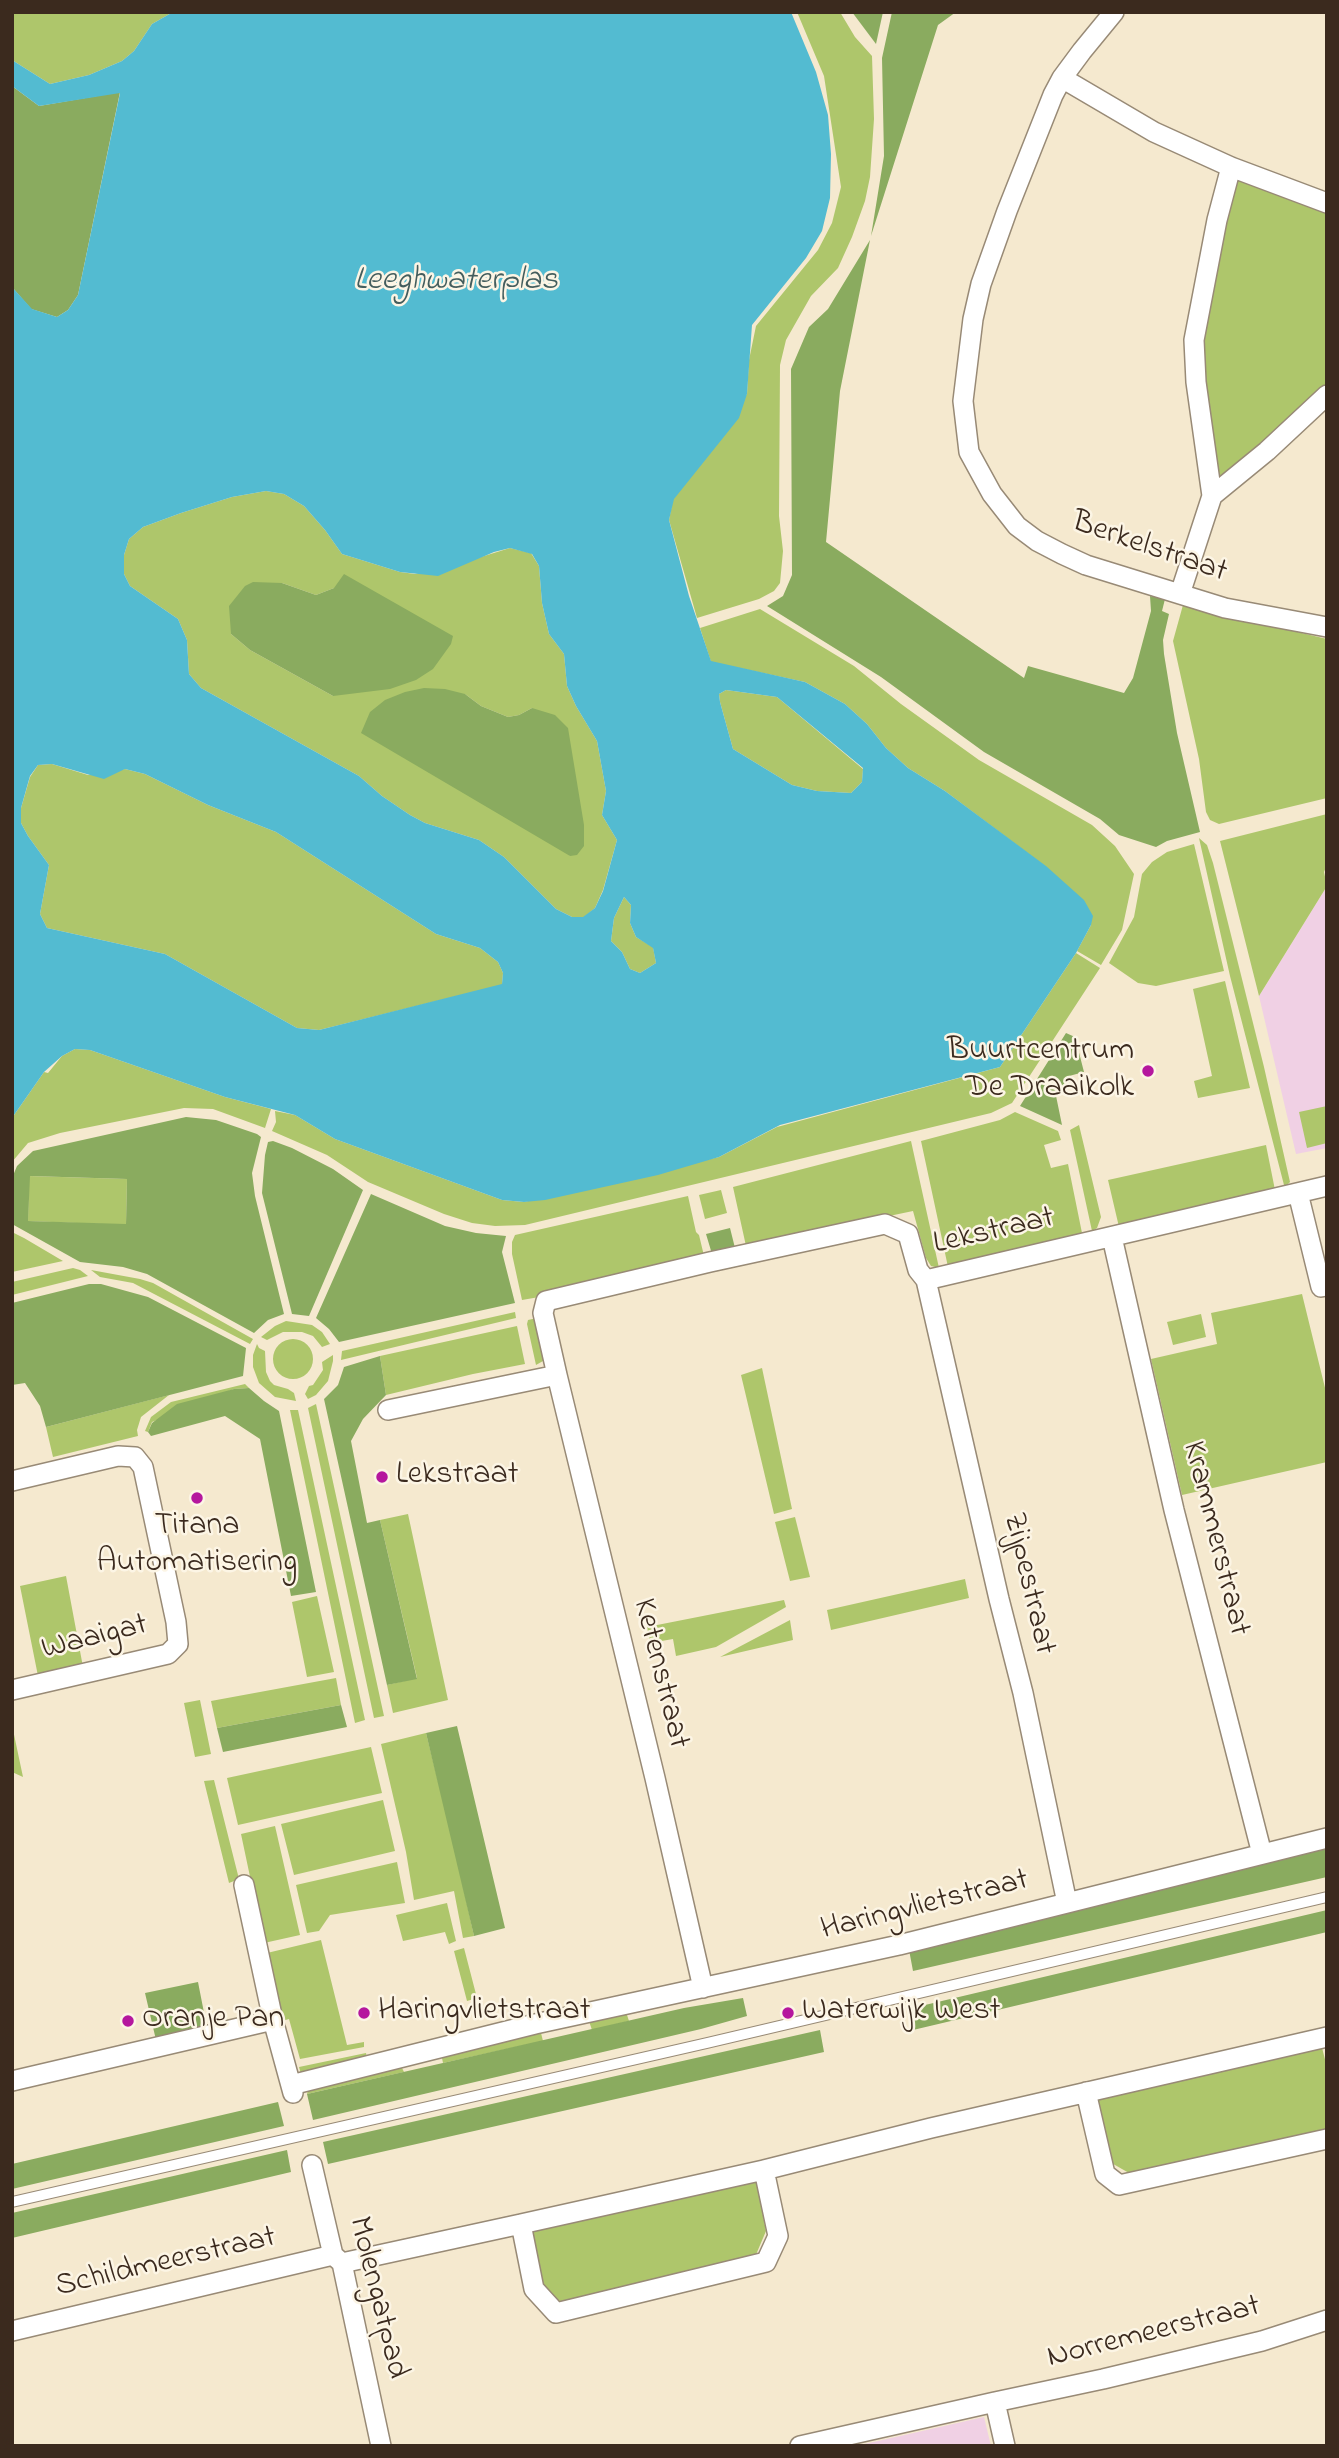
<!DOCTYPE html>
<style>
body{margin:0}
#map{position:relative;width:1339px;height:2458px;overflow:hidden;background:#f5e9cf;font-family:"Indie Flower",sans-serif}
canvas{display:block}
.frame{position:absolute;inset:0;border:14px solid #3b2a1e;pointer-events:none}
</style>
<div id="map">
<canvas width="1339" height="2458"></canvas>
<div class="frame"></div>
</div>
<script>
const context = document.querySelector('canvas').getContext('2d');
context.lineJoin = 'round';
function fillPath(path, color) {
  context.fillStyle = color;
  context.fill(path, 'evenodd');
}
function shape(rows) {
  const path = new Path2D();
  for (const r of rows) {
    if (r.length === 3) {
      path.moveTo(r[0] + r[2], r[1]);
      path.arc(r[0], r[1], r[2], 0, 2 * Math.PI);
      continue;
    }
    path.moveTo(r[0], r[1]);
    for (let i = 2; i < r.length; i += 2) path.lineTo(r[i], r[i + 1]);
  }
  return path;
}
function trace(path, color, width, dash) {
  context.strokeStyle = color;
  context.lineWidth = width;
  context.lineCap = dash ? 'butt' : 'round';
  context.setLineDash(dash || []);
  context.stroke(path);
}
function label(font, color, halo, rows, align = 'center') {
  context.font = font + ' "Indie Flower",sans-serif';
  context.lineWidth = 5;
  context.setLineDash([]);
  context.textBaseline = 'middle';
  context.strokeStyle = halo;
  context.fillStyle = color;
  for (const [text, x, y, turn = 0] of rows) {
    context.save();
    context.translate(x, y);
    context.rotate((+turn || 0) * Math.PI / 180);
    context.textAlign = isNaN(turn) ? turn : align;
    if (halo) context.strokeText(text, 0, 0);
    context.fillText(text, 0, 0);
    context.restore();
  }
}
const built = shape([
 [1327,886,1327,1148,1296,1154,1259,996],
 [984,2417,991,2446,856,2446]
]);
const green = shape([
 [12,12,173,12,152,24,134,51,122,61,89,75,50,84,12,60],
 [797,12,840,12,855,37,872,56,874,119,870,177,865,201,852,237,838,268,811,296,786,340,780,365,779,516,783,551,780,583,774,591,759,599,697,618,669,520,673,499,747,394,749,360,756,326,818,250,832,223,841,187,824,76],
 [1244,177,1327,211,1327,386,1320,396,1217,481,1207,408,1203,339,1207,305,1235,180],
 [266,491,284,494,304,506,325,530,342,554,400,572,415,574,468,561,510,548,531,553,539,566,542,603,549,634,564,654,567,686,576,706,597,741,606,791,602,815,617,840,603,890,595,908,583,918,572,917,556,909,504,857,479,840,425,823,410,815,382,796,359,776,201,688,189,674,187,640,178,619,130,586,124,574,124,555,129,539,143,527,181,513,232,497],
 [282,583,316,595,334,588,333,696,250,650,231,634],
 [465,694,481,706,508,717,519,715,532,708,570,856],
 [1183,605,1327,639,1327,798,1219,824,1210,820,1206,812,1199,759,1173,641],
 [760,609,854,666,901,704,979,760,1092,825,1115,846,1134,874,1122,930,1101,965,1077,951,1091,925,1046,867,945,791,908,768,886,748,867,724,845,704,805,682,711,662,700,628],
 [726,690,777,697,863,769,862,782,851,793,817,791,792,785,733,749,720,702,719,694],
 [52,764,88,775,125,769,145,774,208,805,276,832,436,934,480,948,498,962,503,973,502,985,319,1030,297,1028,165,954,47,928,40,914,49,865,28,836,21,823,21,808,30,777,38,765],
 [1327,814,1327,865,1324,872,1327,886,1259,996,1220,841],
 [1199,838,1207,845,1213,863,1264,1067,1290,1182,1287,1185,1284,1185,1230,976],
 [1194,844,1224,971,1156,986,1138,983,1109,963,1134,917,1142,874,1152,862,1167,852],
 [624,897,631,905,630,923,636,937,653,947,656,963,640,973,630,969,622,952,611,941,614,918],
 [1076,953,1100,968,1012,1103,991,1113,525,1225,495,1226,472,1223,444,1214,368,1182,327,1155,272,1131,276,1122,275,1111,295,1115,335,1139,502,1200,524,1202,719,1157,777,1127,1000,1067],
 [1225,981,1250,1088,1198,1098,1194,1081,1212,1076,1193,989],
 [75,1049,90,1050,225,1097,271,1109,265,1128,213,1109,184,1108,60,1133,28,1143,12,1162,12,1118,44,1072,48,1073,62,1056],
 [1327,1106,1327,1143,1307,1148,1299,1112],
 [1015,1112,1058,1131,1061,1140,1044,1145,1051,1168,1068,1164,1082,1233,948,1267,921,1141,1000,1120],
 [1079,1125,1101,1217,1097,1228,1092,1231,1070,1130],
 [911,1141,939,1268,931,1266,926,1258,913,1211,746,1246,733,1187],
 [1266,1145,1275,1190,1119,1227,1108,1180],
 [29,1176,127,1179,126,1225,28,1221],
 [721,1190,727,1213,705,1219,699,1195],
 [688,1196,696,1232,699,1235,705,1260,568,1292,522,1300,512,1254,512,1242,515,1235],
 [12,1232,24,1238,63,1261,12,1272],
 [73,1268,80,1270,88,1276,12,1295,12,1282],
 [91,1270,140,1279,153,1283,253,1339,250,1344,133,1283,100,1277],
 [1302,1294,1327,1396,1327,1462,1182,1495,1151,1359,1217,1344,1211,1313],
 [515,1312,516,1318,341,1360,342,1351],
 [1201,1314,1206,1337,1173,1345,1167,1322],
 [537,1318,545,1353,543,1361,536,1365,527,1324,528,1320],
 [286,1321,312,1325,322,1332,330,1344,322,1347,313,1336,302,1332,283,1332,267,1340,261,1337,275,1326],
 [517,1326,525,1364,473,1374,386,1395,380,1356],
 [293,1359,20],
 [257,1344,259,1348,265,1351,266,1372,270,1381,274,1385,288,1389,294,1393,296,1401,275,1397,259,1383,253,1367,253,1355],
 [333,1355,333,1361,328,1381,316,1395,308,1399,305,1394,309,1386,313,1385,323,1370,322,1362],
 [762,1368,792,1509,774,1514,741,1375],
 [245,1384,249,1388,234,1389,152,1422,148,1432,145,1431,151,1417,171,1402],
 [169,1395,141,1417,137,1430,138,1436,53,1457,46,1427],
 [316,1404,384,1716,374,1718,308,1408],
 [290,1410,298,1410,365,1720,355,1723],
 [408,1514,448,1700,393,1713,387,1685,417,1678,380,1520],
 [795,1517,810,1577,790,1581,775,1522],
 [66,1576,83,1667,38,1676,20,1586],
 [965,1579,969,1598,831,1630,827,1610],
 [317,1596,334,1672,307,1677,292,1602],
 [784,1600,786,1607,716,1647,676,1656,673,1639,650,1643,647,1627],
 [790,1620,793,1640,720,1657],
 [336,1678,341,1705,217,1728,211,1701],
 [200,1700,211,1754,195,1757,184,1703],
 [12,1725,23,1777,12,1772],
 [426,1733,453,1841,474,1936,463,1938,454,1891,414,1900,406,1852,381,1744],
 [371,1747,382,1793,238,1825,227,1778],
 [214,1780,239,1879,229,1883,204,1781],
 [383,1800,395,1851,294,1875,281,1824],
 [275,1826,300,1935,264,1943,241,1834],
 [397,1862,405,1903,330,1915,319,1931,307,1933,296,1885],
 [447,1903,456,1941,449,1944,445,1932,403,1941,396,1915],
 [321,1940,347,2045,364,2042,364,2047,300,2059,289,2019,282,2021,267,1953],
 [464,1948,477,1998,467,2001,454,1951],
 [626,2012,629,2021,592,2030,589,2021],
 [541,2033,543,2041,443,2063,442,2058],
 [1321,2044,1327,2067,1327,2127,1323,2132,1129,2173,1108,2161,1096,2097],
 [366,2053,367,2059,301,2074,299,2067],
 [402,2068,404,2072,307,2094,308,2090],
 [756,2179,766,2231,755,2257,561,2302,539,2286,529,2231]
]);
const forest = shape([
 [852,12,883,12,876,44],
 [892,12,956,12,938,25,871,236,884,156,882,58],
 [12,86,39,106,120,92,78,295,68,310,57,317,31,309,12,287],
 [870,240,840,391,826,542,1024,678,1028,666,1124,693,1133,678,1151,611,1150,596,1165,599,1162,611,1169,614,1163,640,1164,654,1177,733,1200,832,1167,841,1156,847,1119,835,1100,819,984,752,881,677,767,606,783,596,792,575,791,369,809,327,828,309],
 [344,574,453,636,451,644,433,669,416,680,390,689,333,696,250,650,231,634,229,606,245,586,253,582,282,583,316,595,334,588],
 [424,688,445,689,465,694,481,706,508,717,519,715,532,708,555,715,568,728,584,825,584,846,577,855,570,856,361,733,370,712,385,700,405,692],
 [1066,1033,1075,1037,1084,1072,1069,1076,1072,1088,1055,1091,1062,1125,1020,1106],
 [186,1117,216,1120,257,1134,261,1137,252,1173,255,1196,284,1314,268,1320,254,1333,147,1274,123,1267,80,1262,12,1224,12,1178,17,1166,33,1151],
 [30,1176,127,1179,126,1224,28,1221],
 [273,1141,292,1148,333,1169,363,1190,309,1316,292,1314,262,1193,265,1155,268,1142],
 [371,1194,445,1226,476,1233,506,1236,502,1252,515,1303,339,1342,329,1329,316,1318],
 [730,1228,735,1248,712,1254,706,1234],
 [89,1284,101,1284,148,1297,246,1348,243,1376,46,1427,40,1406,25,1383,12,1385,12,1303],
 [380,1356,386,1395,363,1419,351,1441,367,1523,380,1520,417,1679,387,1685,324,1399,338,1385,344,1367],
 [249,1388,264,1401,279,1411,316,1592,291,1596,260,1439,225,1416,151,1436,148,1432,152,1423,177,1404,234,1389],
 [341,1705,347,1727,223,1752,217,1728],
 [457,1726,505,1928,474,1936,426,1733],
 [1327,1841,1327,1877,913,1971,907,1939],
 [1327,1910,1327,1932,913,2030,908,2009],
 [198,1982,207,2028,156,2040,145,1993],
 [743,1998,747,2016,701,2029,313,2120,307,2094,684,2008],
 [820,2030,824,2052,328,2164,323,2142],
 [278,2102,284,2126,12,2189,12,2164],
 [287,2150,291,2172,12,2238,12,2213]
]);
const water = shape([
 [173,12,791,12,816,72,828,115,831,154,830,198,822,231,806,258,752,325,747,394,739,418,674,499,669,520,689,596,711,661,805,682,845,704,867,724,886,748,908,768,945,791,1046,866,1084,900,1093,916,1091,925,1076,953,1000,1067,780,1125,719,1157,658,1175,545,1200,524,1202,502,1200,335,1139,295,1115,225,1097,90,1050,75,1049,62,1056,44,1072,12,1118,12,287,32,309,57,317,68,310,78,295,120,93,39,106,12,86,12,60,50,84,89,75,122,61,134,51,152,24],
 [266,491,284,494,304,506,325,530,342,554,400,572,438,576,494,552,510,548,532,554,539,566,542,603,549,634,564,654,567,686,576,706,597,741,606,791,602,815,617,840,603,891,595,908,583,917,572,917,556,909,504,857,479,840,425,823,410,815,382,796,359,776,201,688,189,674,187,640,178,619,130,586,124,574,124,555,129,539,143,527,181,513,232,497],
 [726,690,777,697,863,768,862,782,851,793,817,791,792,785,733,749,720,702,719,694],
 [52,764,104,779,125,769,145,774,208,805,276,832,436,934,480,948,498,962,503,973,502,984,319,1030,297,1028,165,954,47,928,40,914,49,865,28,836,21,823,21,808,30,776,38,765],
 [624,897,631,905,630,923,636,937,653,948,656,963,640,973,630,969,622,952,611,941,614,918]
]);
const service = shape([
 [12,2202,707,2043,1327,1897]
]);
const minor = shape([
 [1114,12,1082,51,1062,78,1053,95,1007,211,981,284,973,319,963,401,969,452,992,494,1017,526,1037,541,1062,554,1086,565,1225,608,1327,627],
 [1062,78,1154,132,1231,167,1327,203],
 [1212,496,1267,451,1327,395],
 [1180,594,1212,496,1196,382,1194,340,1217,220,1231,167],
 [1298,1193,1321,1287,1327,1286],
 [1112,1237,1174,1510,1262,1854],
 [926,1280,999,1599,1023,1693,1067,1903],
 [557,1375,655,1778,703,1988],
 [388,1410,557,1375,543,1313,546,1301,710,1262,885,1224,908,1234,918,1270,926,1280,1327,1186],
 [12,1481,118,1456,135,1457,143,1467,176,1622,178,1644,168,1654,12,1690],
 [244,1885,273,2020,293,2093],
 [12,2081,273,2020],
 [291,2085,535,2024,899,1945,1327,1838],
 [1086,2092,1105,2174,1119,2185,1327,2139],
 [312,2165,333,2255,342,2263,381,2446],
 [764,2170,931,2128,1327,2037],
 [342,2263,521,2224,534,2289,556,2313,766,2262,778,2236,764,2170,521,2224],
 [12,2331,333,2255],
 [995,2402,1103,2379,1262,2341,1327,2320],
 [800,2446,995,2402,1005,2446]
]);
const markers = [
 [1148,1071,7,"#b5179e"],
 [382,1477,7,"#b5179e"],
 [197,1498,7,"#b5179e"],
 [364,2013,7,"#b5179e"],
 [788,2013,7,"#b5179e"],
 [128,2021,7,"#b5179e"]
];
const streetNames = [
 ["Berkelstraat",1149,549,19],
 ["Lekstraat",994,1233,-13],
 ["Krammerstraat",1214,1539,76],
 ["Zijpestraat",1027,1584,77],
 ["Waaigat",95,1639,-14],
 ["Ketenstraat",659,1674,76],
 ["Haringvlietstraat",925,1907,-14],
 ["Schildmeerstraat",166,2264,-13],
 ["Molengatpad",376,2298,76],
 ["Norremeerstraat",1154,2334,-14]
];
const poiNames = [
 ["Buurtcentrum",1134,1053,"right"],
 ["De Draaikolk",1134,1090,"right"],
 ["Lekstraat",396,1477],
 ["Titana",197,1528,"center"],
 ["Automatisering",197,1565,"center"],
 ["Haringvlietstraat",378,2013],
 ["Waterwijk West",802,2013],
 ["Oranje Pan",142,2021]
];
const waterNames = [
 ["Leeghwaterplas",456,283]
];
fillPath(built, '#f0d0e4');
fillPath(green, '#aec66b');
fillPath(forest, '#8aab5f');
fillPath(water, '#53bbd1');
trace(service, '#988a76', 12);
trace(minor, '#988a76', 22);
trace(service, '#fff', 10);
trace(minor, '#fff', 19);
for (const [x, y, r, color] of markers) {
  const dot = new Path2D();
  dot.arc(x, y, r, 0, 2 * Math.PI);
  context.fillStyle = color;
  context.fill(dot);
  trace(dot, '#fcf5e5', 2.5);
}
label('32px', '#3b2a1e', '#fcf5e5', streetNames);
label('32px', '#3b2a1e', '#fcf5e5', poiNames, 'left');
label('italic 33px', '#435d5d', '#fcf5e5', waterNames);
</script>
